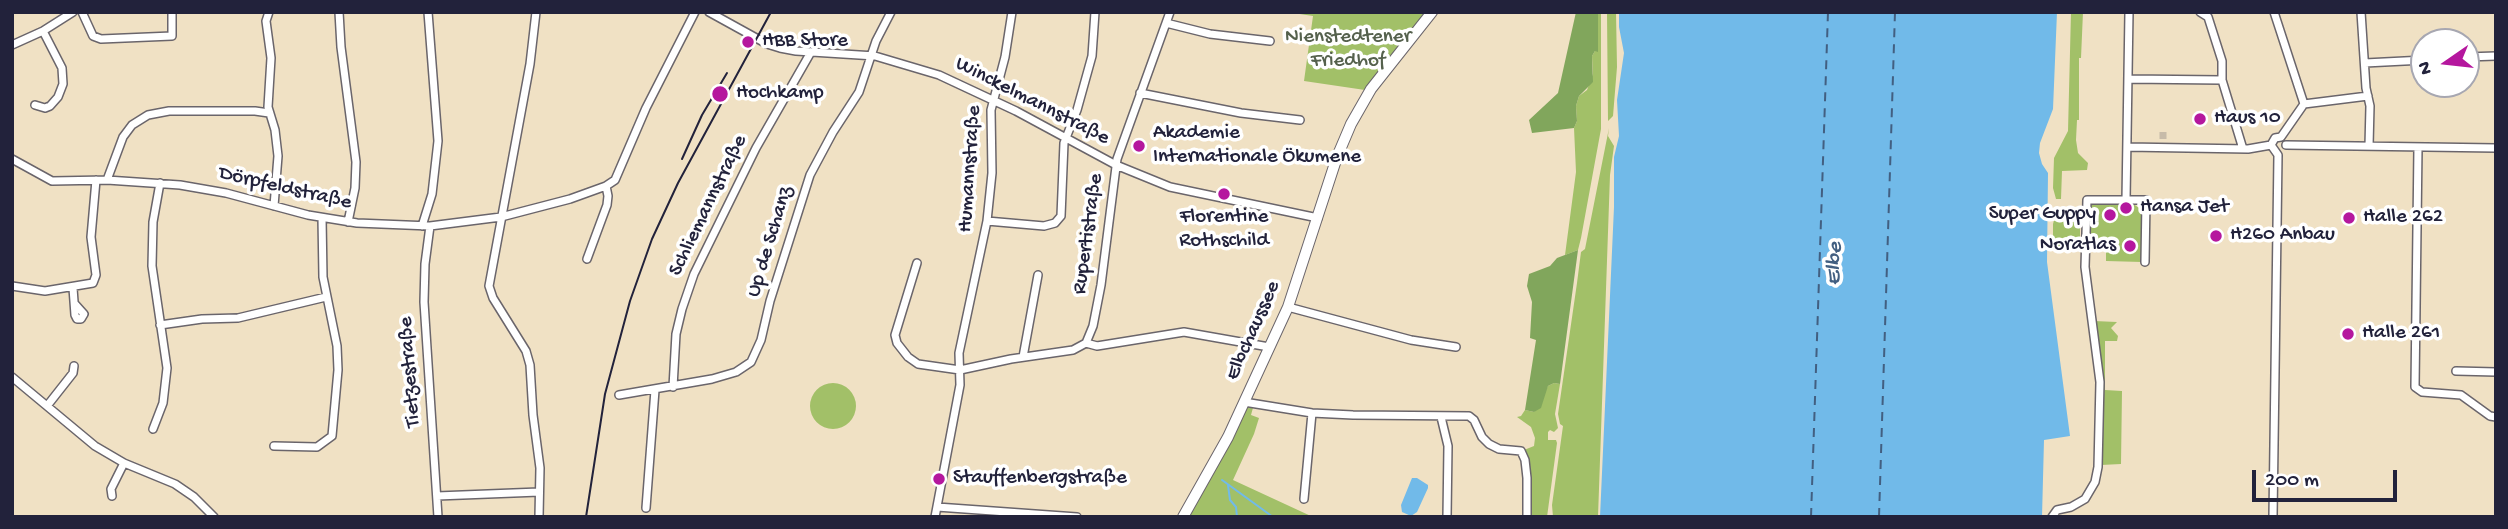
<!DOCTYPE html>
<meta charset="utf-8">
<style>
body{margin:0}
#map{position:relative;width:2508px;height:529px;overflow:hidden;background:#f0e1c4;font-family:"Gochi Hand",sans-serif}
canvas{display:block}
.frame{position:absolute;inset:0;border:14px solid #22223b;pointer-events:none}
.north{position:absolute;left:2410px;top:28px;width:70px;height:70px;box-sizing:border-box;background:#fff;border:2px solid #a7a7b1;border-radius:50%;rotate:256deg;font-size:19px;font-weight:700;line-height:28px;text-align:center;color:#22223b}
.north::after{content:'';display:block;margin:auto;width:24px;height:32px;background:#b5179e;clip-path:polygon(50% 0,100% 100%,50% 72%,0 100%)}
.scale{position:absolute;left:2252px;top:470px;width:145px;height:32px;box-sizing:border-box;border:4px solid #22223b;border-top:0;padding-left:9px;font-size:21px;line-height:24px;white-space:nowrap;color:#22223b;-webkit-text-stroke:5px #fff;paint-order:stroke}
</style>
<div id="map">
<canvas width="2508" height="529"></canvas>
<div class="frame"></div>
<div class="north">N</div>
<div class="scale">200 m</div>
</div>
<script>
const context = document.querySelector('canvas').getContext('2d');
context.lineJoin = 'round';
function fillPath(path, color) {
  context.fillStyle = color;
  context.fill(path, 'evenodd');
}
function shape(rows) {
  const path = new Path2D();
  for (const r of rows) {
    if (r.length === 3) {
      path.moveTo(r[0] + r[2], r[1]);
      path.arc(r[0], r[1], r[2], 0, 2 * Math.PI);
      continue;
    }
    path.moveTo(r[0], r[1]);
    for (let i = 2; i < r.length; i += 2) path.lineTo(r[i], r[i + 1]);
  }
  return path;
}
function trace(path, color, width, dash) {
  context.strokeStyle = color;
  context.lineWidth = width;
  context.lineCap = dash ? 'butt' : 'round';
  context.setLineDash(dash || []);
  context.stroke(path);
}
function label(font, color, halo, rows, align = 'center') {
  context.font = font + ' "Gochi Hand",sans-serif';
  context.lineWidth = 7;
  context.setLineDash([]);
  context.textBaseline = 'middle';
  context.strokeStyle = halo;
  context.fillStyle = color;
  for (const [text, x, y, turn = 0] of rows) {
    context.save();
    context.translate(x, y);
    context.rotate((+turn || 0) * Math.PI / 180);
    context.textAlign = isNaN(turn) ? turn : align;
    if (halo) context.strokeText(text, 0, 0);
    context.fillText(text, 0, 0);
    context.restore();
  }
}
const green = shape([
 [1286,12,1426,12,1365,90,1304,81,1313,16],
 [1598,12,1601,12,1601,129,1581,238,1578,250,1565,255,1576,172,1574,128,1577,121,1576,106,1579,96,1587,90,1593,74,1592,56,1595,51,1598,51],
 [1607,12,1616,12,1617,67,1613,116,1608,121],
 [2071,12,2083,12,2081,58,2079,58,2079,120,2077,120,2076,140,2078,153,2088,163,2087,170,2062,171,2061,199,2056,199,2053,188,2054,158,2068,131],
 [1609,128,1608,136,1614,146,1610,175,1598,517,1553,517,1552,505,1563,426,1560,424,1558,414,1577,283,1581,252,1585,249],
 [2094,202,2132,203,2139,208,2143,221,2142,262,2106,261,2106,241,2088,240,2090,207],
 [2056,213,2060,213,2061,219,2077,219,2080,224,2080,245,2058,246,2053,242,2053,224],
 [2094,321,2117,322,2111,328,2118,336,2117,341,2105,341,2105,390,2122,391,2121,464,2101,465],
 [833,406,23],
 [1554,383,1560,384,1555,414,1558,428,1554,432,1550,430,1548,432,1548,440,1556,440,1557,443,1547,517,1529,517,1531,476,1524,450,1534,446,1535,438,1531,427,1517,417,1521,416,1525,410,1534,412,1548,386],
 [1244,402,1254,404,1251,415,1259,418,1254,434,1233,480,1313,517,1188,517]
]);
const forest = shape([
 [1576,12,1598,12,1598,52,1595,51,1592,56,1593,82,1579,96,1576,106,1577,121,1574,128,1532,133,1529,120,1558,93],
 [1578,250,1560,384,1554,383,1548,386,1541,408,1534,412,1525,410,1536,340,1530,338,1532,302,1527,286,1529,274,1550,266,1557,258]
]);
const water = shape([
 [1619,12,2057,12,2053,109,2040,143,2039,153,2042,164,2048,173,2047,262,2070,436,2044,440,2042,517,1600,517,1614,207,1614,157,1619,136,1617,100,1624,53,1619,27],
 [1412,478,1417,478,1428,485,1428,488,1417,512,1411,516,1402,512,1401,505]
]);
const stream = shape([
 [1222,480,1273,517],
 [1228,485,1230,500,1236,507,1237,517]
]);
const ferry = shape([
 [1811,517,1828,12],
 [1879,517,1895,12]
]);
const minorTunnel = shape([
 [2163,132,2163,141]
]);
const minor = shape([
 [82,12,93,36,101,39,172,36,172,12],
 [269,12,266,21,271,58,268,107,275,130,278,156,274,206],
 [339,12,341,47,356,162,355,188,348,222],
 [536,12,530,64,489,286,493,298,526,351,530,365,533,415,540,468,539,517],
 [709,12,767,44,780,48,796,51,875,56,939,75,1016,111,1116,165,1170,187,1318,218],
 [2200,12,2208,17,2222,61,2222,80,2243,149],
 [2274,12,2304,104],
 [2361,12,2366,88,2370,106,2369,146],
 [1166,23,1210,34,1270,41],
 [12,45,43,31,73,12],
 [2466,57,2496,56],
 [2365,63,2424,60],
 [2128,79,2222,80],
 [1140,93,1241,113,1300,120],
 [2304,104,2368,96],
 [35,105,45,108,50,106,58,97,63,84,62,68,43,31],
 [2271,145,2278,155,2273,517],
 [2271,145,2275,138,2281,137,2304,104],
 [2286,145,2496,148],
 [2127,147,2248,149,2271,145],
 [2418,147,2415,387,2422,392,2461,395,2490,416,2496,417],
 [12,159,52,181,107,180,180,185,226,193,308,215,357,223,430,226,501,217,570,199,606,186,615,180,646,108,695,12],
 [107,180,123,137,132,125,148,115,169,111,255,111,269,113],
 [2126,200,2129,12],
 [987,221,1044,226,1055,223,1061,216,1064,143,1077,110,1092,56,1095,12],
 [422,226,432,194,438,141,428,12],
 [430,226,425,264,424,302,438,517],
 [587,259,607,205,608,196,606,186],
 [917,263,895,335,897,343,908,357,918,364,960,370,1011,359,1073,350,1086,343],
 [12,286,45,291,93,283,96,275,91,237,96,180],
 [73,288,75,315,77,319,81,319,84,314,75,304],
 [1288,307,1411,340,1456,347],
 [160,325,202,319,238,318,326,297],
 [1086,343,1093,326,1101,285,1117,159,1170,12],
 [1086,343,1097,346,1184,332,1269,347],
 [1023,357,1038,275],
 [2456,371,2496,372],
 [12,377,95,446,124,463,175,484,194,497,214,517],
 [673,387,676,334,682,309,694,274,756,148,811,52],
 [619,395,712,379,736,372,751,362,761,340,770,301,810,175,833,132,859,92,876,41,891,12],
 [1244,402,1312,413,1353,415,1469,416,1474,420,1482,437,1489,444,1499,449,1521,451,1525,460,1527,478,1527,517],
 [47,406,73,373,74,366],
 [1441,417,1448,446,1447,517],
 [153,429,163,403,167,368,152,266,153,222,160,183],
 [274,446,317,447,332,436,338,370,337,346,323,277,322,218],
 [112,496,111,489,124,463],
 [437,496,539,492],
 [1304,499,1312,413],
 [937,507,1077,517],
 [646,508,655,390],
 [935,517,960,385,959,353,987,221,992,173,991,110,1005,57,1012,12],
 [2052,517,2057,510,2071,507,2085,499,2095,482,2098,467,2100,382,2085,267,2087,200,2146,200,2145,262]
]);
const major = shape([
 [1183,517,1228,437,1288,307,1337,157,1351,124,1371,89,1432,12]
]);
const tram = shape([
 [682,159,702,115,727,73],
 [586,517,605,394,630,301,652,239,678,183,771,12]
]);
const markers = [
 [748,42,7,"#b5179e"],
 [720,94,9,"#b5179e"],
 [2200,119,7,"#b5179e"],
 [1139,146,7,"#b5179e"],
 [1224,194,7,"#b5179e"],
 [2126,208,7,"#b5179e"],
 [2110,215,7,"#b5179e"],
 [2349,218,7,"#b5179e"],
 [2216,236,7,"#b5179e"],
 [2130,246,7,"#b5179e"],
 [2348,334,7,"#b5179e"],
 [939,479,7,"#b5179e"]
];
const parkNames = [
 ["Nienstedtener",1348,38],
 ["Friedhof",1348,62]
];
const poiNames = [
 ["HBB Store",762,42],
 ["Hochkamp",736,94],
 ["Haus 10",2214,119],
 ["Akademie",1153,134],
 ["Internationale Ökumene",1153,158],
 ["Hansa Jet",2140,208],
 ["Super Guppy",2096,215,"right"],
 ["Florentine",1224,218,"center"],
 ["Rothschild",1224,242,"center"],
 ["Halle 262",2363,218],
 ["H260 Anbau",2230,236],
 ["Noratlas",2116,246,"right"],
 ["Halle 261",2362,334],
 ["Stauffenbergstraße",953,479]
];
const streetNames = [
 ["Winckelmannstraße",1032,102,27],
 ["Humannstraße",971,169,-86],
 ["Dörpfeldstraße",285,189,13],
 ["Schliemannstraße",709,206,-64],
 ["Rupertistraße",1089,234,-82],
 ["Up de Schanz",771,242,-73],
 ["Elbchaussee",1254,331,-66],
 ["Tietzestraße",411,372,-94]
];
const waterNames = [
 ["Elbe",1836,264,-88]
];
fillPath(green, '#a2c068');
fillPath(forest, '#81a65c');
fillPath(water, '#71bae9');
trace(stream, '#71bae9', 2);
trace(ferry, '#425f81', 2, [9, 7]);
trace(minorTunnel, '#c7bba9', 7, [7, 3.5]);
trace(minor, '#6a656b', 10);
trace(major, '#6a656b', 12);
trace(minor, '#fff', 7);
trace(major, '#fff', 10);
trace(tram, '#22223b', 2);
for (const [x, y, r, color] of markers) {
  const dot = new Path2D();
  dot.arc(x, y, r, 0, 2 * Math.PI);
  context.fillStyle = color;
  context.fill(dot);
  trace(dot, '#fff', 2.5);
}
label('21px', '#55614d', '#fff', parkNames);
label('21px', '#22223b', '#fff', poiNames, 'left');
label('21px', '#22223b', '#fff', streetNames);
label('italic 23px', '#425f81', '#fff', waterNames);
</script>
